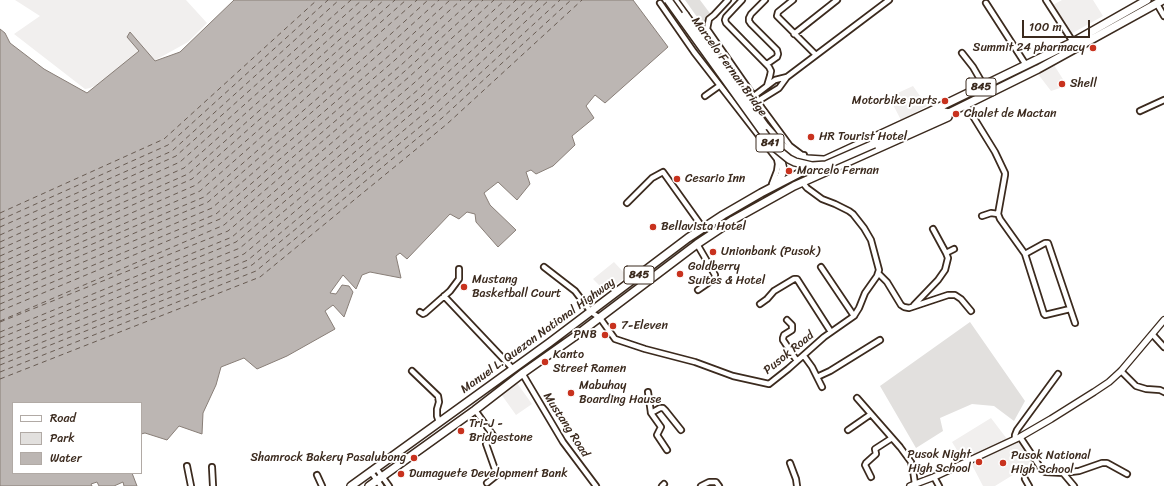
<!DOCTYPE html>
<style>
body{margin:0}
#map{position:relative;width:1164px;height:486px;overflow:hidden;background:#fff;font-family:Sriracha,sans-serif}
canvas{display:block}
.legend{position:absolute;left:12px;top:402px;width:130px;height:72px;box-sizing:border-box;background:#fff;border:1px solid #b1aaa5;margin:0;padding:5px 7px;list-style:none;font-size:12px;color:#3b2a1e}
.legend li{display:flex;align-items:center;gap:8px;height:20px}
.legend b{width:20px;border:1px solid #b1aaa5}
.scale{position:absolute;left:1022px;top:20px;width:68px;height:18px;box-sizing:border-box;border:2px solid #3b2a1e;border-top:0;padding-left:5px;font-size:12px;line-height:14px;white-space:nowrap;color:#3b2a1e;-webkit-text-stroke:3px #fff;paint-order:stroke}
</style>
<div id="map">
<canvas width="1164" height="486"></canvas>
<ul class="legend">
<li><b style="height:5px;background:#fff"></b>Road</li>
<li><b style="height:11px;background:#e2e0de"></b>Park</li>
<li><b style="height:11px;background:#bcb6b3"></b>Water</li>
</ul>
<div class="scale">100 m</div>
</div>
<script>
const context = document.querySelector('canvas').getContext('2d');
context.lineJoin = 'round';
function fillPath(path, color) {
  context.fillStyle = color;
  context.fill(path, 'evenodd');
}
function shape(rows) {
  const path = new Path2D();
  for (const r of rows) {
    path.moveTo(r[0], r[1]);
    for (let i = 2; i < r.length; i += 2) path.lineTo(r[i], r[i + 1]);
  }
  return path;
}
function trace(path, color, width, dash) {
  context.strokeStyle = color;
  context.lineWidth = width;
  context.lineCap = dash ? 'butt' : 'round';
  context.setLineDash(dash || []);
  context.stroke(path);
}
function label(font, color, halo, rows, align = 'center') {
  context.font = font + ' Sriracha,sans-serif';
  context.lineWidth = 4;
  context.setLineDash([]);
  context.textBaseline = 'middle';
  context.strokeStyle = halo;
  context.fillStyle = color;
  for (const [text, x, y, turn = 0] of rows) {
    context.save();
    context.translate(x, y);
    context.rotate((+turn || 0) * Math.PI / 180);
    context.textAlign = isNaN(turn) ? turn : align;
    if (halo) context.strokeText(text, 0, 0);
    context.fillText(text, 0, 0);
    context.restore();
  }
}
const built = shape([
 [15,0,186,0,207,23,188,42,152,62,90,88,85,89,14,34,40,16],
 [1062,0,1093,0,1103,16,1069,35,1051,6],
 [1054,65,1066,84,1060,88,1051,91,1038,74],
 [913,86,927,106,901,120,889,97],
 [614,262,627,276,606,292,593,279],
 [517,383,532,404,516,415,501,394],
 [991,418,1007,439,963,460,952,442],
 [1019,440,1034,462,995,486,983,486,971,463]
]);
const green = shape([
 [685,0,700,0,712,16,711,24,707,31],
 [970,322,1025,401,1014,421,994,406,972,404,940,418,943,431,916,448,880,386]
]);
const water = shape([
 [234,0,633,0,668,47,605,103,595,95,586,106,594,118,572,136,575,145,553,166,536,174,531,170,526,172,530,184,517,200,498,182,484,193,490,205,516,230,498,247,476,222,475,214,467,212,459,219,450,214,407,259,400,253,396,256,401,278,370,272,362,275,356,289,343,275,330,293,336,294,342,285,349,286,353,292,344,317,333,305,325,311,335,329,287,356,257,369,244,358,221,367,216,385,203,413,202,434,179,426,167,440,145,433,141,434,141,403,13,403,13,473,132,473,137,486,124,486,123,482,114,486,99,486,97,482,91,484,92,486,0,486,0,29,5,33,10,43,44,69,87,93,139,51,127,37,130,32,155,61,180,52,234,0]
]);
const ferry = shape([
 [0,213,164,139,317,0],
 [0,220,168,145,328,0],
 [0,227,172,151,339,0],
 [0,235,176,156,351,0],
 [0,242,180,162,362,0],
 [0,249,184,168,373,0],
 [0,256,188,174,384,0],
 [0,263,192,179,395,0],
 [0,270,196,185,406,0],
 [0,277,200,191,417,0],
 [0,283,204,197,381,43,428,0],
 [0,290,208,202,386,48,439,0],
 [0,297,212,208,391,54,450,0],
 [0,304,216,214,395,60,461,0],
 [0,311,220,219,400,66,472,0],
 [0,321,224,225,405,71,483,0],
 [0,322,228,231,409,77,494,0],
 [0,332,232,237,414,83,505,0],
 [0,338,236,242,419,89,516,0],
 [0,345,240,248,423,95,527,0],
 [0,352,244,254,428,100,538,0],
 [0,359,248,260,433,106,549,0],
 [0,365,252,265,438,112,560,0],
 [0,372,256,271,442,118,571,0],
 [0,379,260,277,447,124,582,0]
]);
const minorTunnel = shape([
 [694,52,710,40]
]);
const minor = shape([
 [728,0,714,15,709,19,707,29,762,108,790,146,802,155,804,155],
 [742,0,726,17,725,20,726,23,769,67,771,71,770,76,767,86],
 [765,0,751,14,749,18,749,21,751,24,777,50,778,54,777,57,767,64],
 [793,0,778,12,777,16,816,55],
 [1046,0,1073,42],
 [660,3,694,52,777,159,778,164,777,171,772,184],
 [986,3,1026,65],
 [1157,4,1164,16],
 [794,34,837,0],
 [962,53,973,67,984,86],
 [705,96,719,86],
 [754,96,775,80,787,77,889,0],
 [758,101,779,88,787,77],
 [966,105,995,152,1005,173,1005,175,998,214,1000,219,1025,254,1044,314,1045,315,1070,309],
 [1140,111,1164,100],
 [627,203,652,178,663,172,703,228],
 [982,216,991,213,998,214],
 [697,244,715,275,714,279,698,290],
 [946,253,954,249],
 [1025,254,1045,243,1048,243,1075,323],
 [544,267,575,291,591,312,600,318,615,339,645,349,695,362,733,376,769,384,788,369,824,337,854,316,859,308,865,293,877,276,879,270,871,240,864,228,853,214,849,211,835,204,822,199,807,188,802,182],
 [821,267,854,316],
 [878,273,887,282,901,305,904,307,909,308,948,295,955,295,961,299,971,311],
 [444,296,513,369],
 [760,304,767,299,774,291,794,279,797,279,831,332],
 [914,305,938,280,945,270,948,258,946,253,933,229],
 [420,312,423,314,425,313,450,291,459,279,459,269],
 [787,320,792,325,792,330,784,335,783,338,783,340,797,361],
 [1153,335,1164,347],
 [804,356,812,367,822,387],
 [412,371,438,396,439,402,437,409,437,416,439,422],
 [1121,371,1136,386,1146,389,1160,390,1164,392],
 [522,373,563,442,596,486],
 [817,377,830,371,880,340],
 [648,392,651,413,661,427,657,435,667,450],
 [857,398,900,447,911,462,913,470,915,484],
 [475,410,495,438,486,444,497,475,487,483],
 [651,413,660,408,663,408,665,410,681,430],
 [848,430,871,414],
 [1020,437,1042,470,1045,472,1063,473,1079,471,1102,463,1107,463,1127,474],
 [1015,439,1015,435,1017,430,1058,374],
 [790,463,796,479,797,486],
 [187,466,191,486],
 [212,467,213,486],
 [376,468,389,486],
 [371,472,381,486],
 [1063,473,1074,486],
 [317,475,322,486],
 [871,477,865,465,866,463,876,454,875,449,892,438],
 [934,477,939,486],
 [1025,479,1029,486],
 [662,486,664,484],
 [701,486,709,482,716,482,719,486]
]);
const tertiary = shape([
 [910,486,934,477,1020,437,1051,419,1094,392,1109,382,1121,371,1164,320]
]);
const primary = shape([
 [674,0,685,15],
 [765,126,784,147,794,155,807,159,823,160],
 [874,144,944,112,949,113],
 [771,148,779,156,781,161,783,169,782,174,780,178,774,184],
 [351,486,549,343,688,238,723,215,761,193,825,160,929,112,1026,65,1073,42,1147,0],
 [369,486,475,410,523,373,574,337,697,244,733,220,794,186,948,117,949,113,1038,69,1163,0]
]);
const primaryBridge = shape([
 [668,0,773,146,789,159,795,162,812,166,826,165,874,144],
 [685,15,765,126]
]);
const markers = [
 [1093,48,4,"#c8321e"],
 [1062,84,4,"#c8321e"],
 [945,101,4,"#c8321e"],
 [956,114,4,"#c8321e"],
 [811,137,4,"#c8321e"],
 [789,171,4,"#c8321e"],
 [677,179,4,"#c8321e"],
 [653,227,4,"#c8321e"],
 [713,252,4,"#c8321e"],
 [680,274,4,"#c8321e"],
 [464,287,4,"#c8321e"],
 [613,326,4,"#c8321e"],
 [605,335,4,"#c8321e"],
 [545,362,4,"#c8321e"],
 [571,393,4,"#c8321e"],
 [461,431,4,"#c8321e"],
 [414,458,4,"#c8321e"],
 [979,462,4,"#c8321e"],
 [1003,463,4,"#c8321e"],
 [401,474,4,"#c8321e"]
];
const shields = [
 [981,87,30],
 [770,143,28],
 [639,275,30]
];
const shieldNames = [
 ["845",981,87],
 ["841",770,143],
 ["845",639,275]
];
const poiNames = [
 ["Summit 24 pharmacy",1085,48,"right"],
 ["Shell",1070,84],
 ["Motorbike parts",937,101,"right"],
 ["Chalet de Mactan",964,114],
 ["HR Tourist Hotel",819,137],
 ["Marcelo Fernan",797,171],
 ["Cesario Inn",685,179],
 ["Bellavista Hotel",661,227],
 ["Unionbank (Pusok)",721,252],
 ["Goldberry",688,267],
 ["Suites & Hotel",688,281],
 ["Mustang",472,280],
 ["Basketball Court",472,294],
 ["7-Eleven",621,326],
 ["PNB",597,335,"right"],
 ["Kanto",553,355],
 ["Street Ramen",553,369],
 ["Mabuhay",579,386],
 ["Boarding Hause",579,400],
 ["Tri-J -",469,424],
 ["Bridgestone",469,438],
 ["Pusok Night",971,455,"right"],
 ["High School",971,469,"right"],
 ["Pusok National",1011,456],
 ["High School",1011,470],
 ["Shamrock Bakery Pasalubong",406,458,"right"],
 ["Dumaguete Development Bank",409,474]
];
const streetNames = [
 ["Marcelo Fernan Bridge",729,67,54],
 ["Manuel L. Quezon National Highway",538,336,-36],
 ["Pusok Road",789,353,-39],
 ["Mustang Road",566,425,57]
];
fillPath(built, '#f1efee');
fillPath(green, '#e2e0de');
fillPath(water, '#bcb6b3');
trace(water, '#887e77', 1);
trace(ferry, '#685b52', 1, [5, 4]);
trace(minorTunnel, '#d8d4d2', 4.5, [4.5, 2]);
trace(minor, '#3b2a1e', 8);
trace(tertiary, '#3b2a1e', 8);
trace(primary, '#3b2a1e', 10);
trace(minor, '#fff', 4.5);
trace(tertiary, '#fff', 5.5);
trace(primary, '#fff', 7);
trace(primaryBridge, '#3b2a1e', 10, []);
trace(primaryBridge, '#fff', 7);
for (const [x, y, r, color] of markers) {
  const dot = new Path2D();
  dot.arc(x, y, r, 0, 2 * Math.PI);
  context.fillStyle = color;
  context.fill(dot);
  trace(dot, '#fff', 1.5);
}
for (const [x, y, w] of shields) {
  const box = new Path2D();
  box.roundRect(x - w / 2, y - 9, w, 18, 3);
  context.fillStyle = '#fff';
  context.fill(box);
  trace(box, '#3b2a1e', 1);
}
label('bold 11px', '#3b2a1e', null, shieldNames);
label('12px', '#3b2a1e', '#fff', poiNames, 'left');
label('12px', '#3b2a1e', '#fff', streetNames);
</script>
